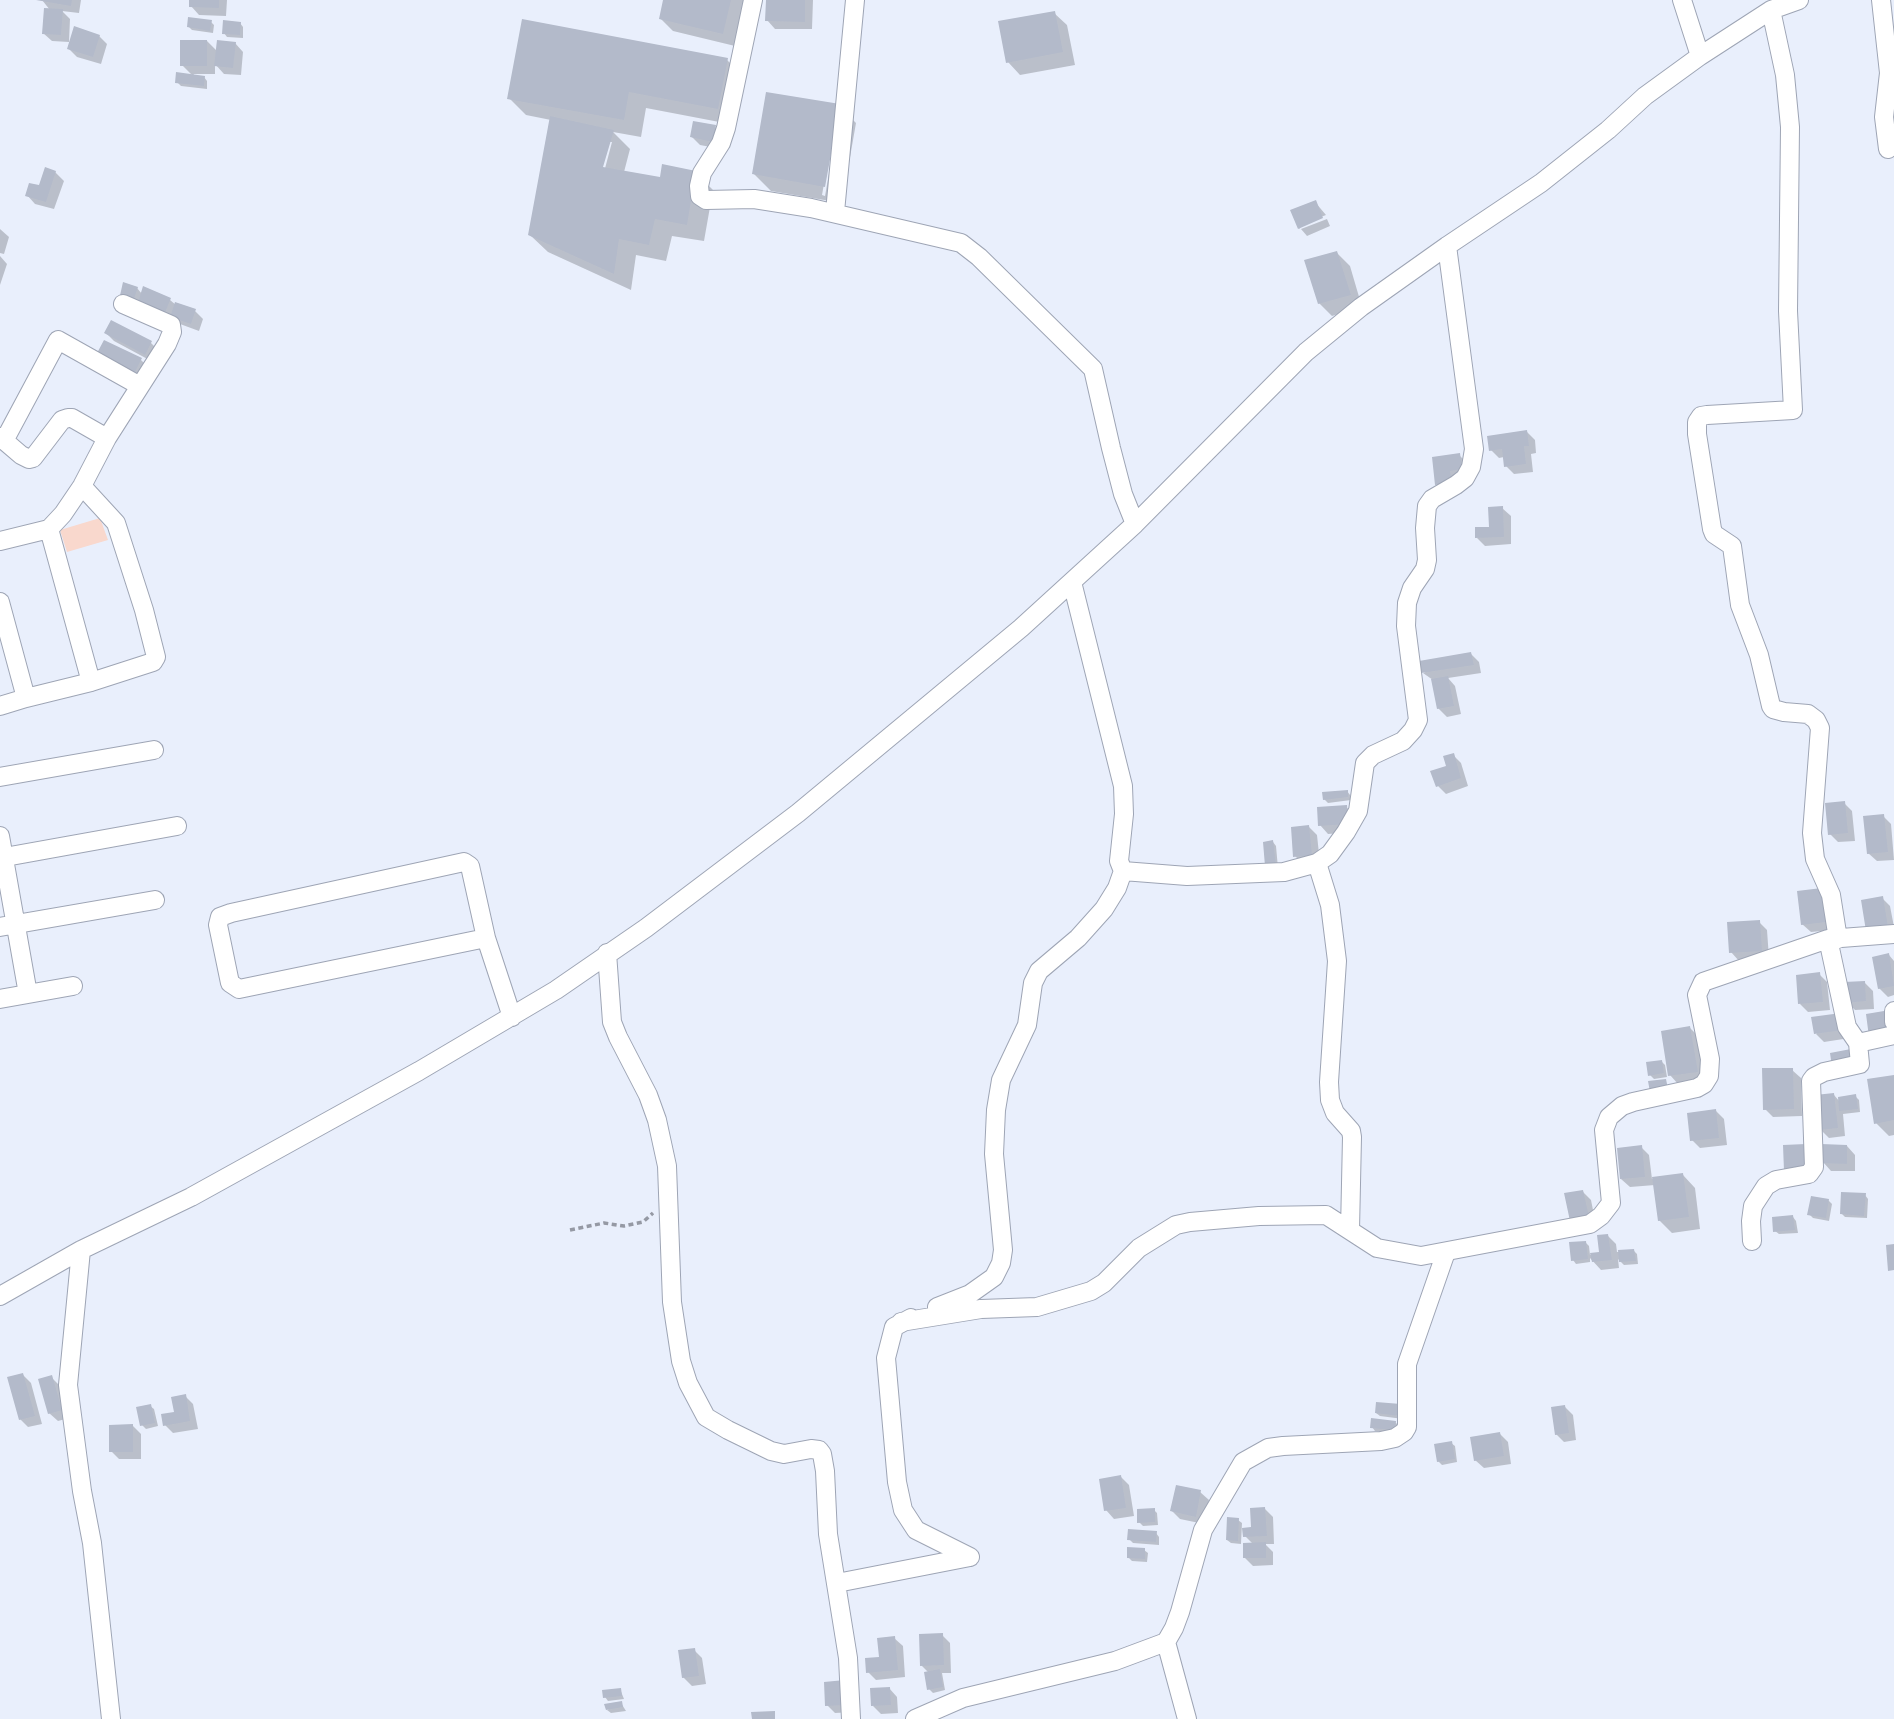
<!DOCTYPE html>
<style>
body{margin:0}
canvas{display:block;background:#e9effc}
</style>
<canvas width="1894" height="1719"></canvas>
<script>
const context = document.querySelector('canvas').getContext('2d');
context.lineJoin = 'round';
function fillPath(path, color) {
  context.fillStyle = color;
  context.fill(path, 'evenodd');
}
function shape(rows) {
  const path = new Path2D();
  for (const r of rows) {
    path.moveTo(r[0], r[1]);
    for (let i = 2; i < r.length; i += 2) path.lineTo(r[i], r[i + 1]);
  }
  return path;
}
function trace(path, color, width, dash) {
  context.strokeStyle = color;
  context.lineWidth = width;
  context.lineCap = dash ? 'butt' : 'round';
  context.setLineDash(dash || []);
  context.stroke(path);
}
const green = shape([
 [100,518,108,540,67,552,60,530]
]);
const shadow = shape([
 [42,0,81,0,79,13,62,11,70,19,69,42,52,41,43,33,50,10],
 [191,0,227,0,226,16,199,15,191,6],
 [665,0,746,0,735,46,673,31,660,18],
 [768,0,813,0,812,29,775,29,767,20],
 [1054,13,1067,25,1075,65,1020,75,1008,62],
 [211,22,214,25,213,33,192,30,189,27],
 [240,23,243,27,243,38,227,37,224,33],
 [99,36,107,44,101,64,77,57,69,49],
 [207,41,218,52,235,43,243,52,241,75,224,74,215,64,215,74,194,74,193,76,204,77,207,81,207,89,181,86,177,82,193,76,182,65],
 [727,60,744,77,735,125,646,108,641,137,613,132,630,149,624,172,662,179,695,172,713,190,704,241,672,236,666,261,636,255,631,290,548,252,530,235,551,120,526,115,509,98],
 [609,142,612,142,603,176,599,175],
 [839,106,856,123,842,203,771,191,754,174],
 [836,117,839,117,825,196,822,195],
 [715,127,724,135,721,149,700,145,692,137],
 [55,172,64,181,54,209,35,204,27,195,40,188],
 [1315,202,1326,215,1300,225,1300,229,1299,228],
 [1327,219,1330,226,1307,236,1301,229],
 [0,229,9,237,4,254,0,253],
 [1337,253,1350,266,1362,307,1332,316,1319,303],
 [0,256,7,264,0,285],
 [137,288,142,294,144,289,170,300,176,305,195,311,203,319,199,331,180,324,174,319,124,303],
 [106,333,151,343,159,351,153,362,114,341],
 [141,360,149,368,143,381,107,363],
 [1527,432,1535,440,1536,453,1531,454,1533,472,1514,474,1506,466,1504,457,1499,458,1491,450],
 [1459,455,1467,463,1445,493,1437,485],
 [1502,508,1511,516,1511,544,1485,546,1477,538,1490,528],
 [1471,654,1479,662,1481,673,1448,678,1455,686,1461,714,1447,717,1438,708,1433,680,1423,673],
 [1453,755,1461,763,1468,786,1446,794,1438,786],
 [1347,791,1350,795,1351,800,1328,803,1324,799],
 [1844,803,1852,811,1855,841,1838,842,1830,834],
 [1346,807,1355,815,1355,832,1328,834,1320,825],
 [1883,816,1891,824,1894,860,1877,861,1868,853],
 [1309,827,1317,835,1320,863,1303,864,1295,856],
 [1273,842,1276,846,1278,868,1270,869],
 [1822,889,1833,930,1811,932,1802,924],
 [1882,898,1890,906,1894,927,1876,939],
 [1759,922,1767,930,1769,958,1739,961,1731,952],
 [1889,955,1894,961,1894,995,1888,997,1879,988],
 [1819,974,1827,982,1830,1010,1808,1012,1800,1004],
 [1864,982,1873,991,1874,1009,1855,1010,1847,1002],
 [1840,1015,1850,1038,1824,1042,1816,1034],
 [1690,1028,1698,1036,1705,1080,1678,1084,1670,1075],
 [1661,1061,1665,1065,1667,1077,1654,1079,1650,1075],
 [1792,1070,1801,1078,1802,1116,1773,1117,1765,1109],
 [1894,1077,1894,1135,1889,1136,1876,1123],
 [1834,1095,1840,1102,1855,1096,1859,1100,1860,1112,1843,1114,1845,1136,1829,1138,1820,1129],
 [1716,1111,1724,1119,1727,1145,1700,1148,1692,1140],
 [1847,1146,1855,1155,1855,1171,1831,1171,1823,1162],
 [1641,1147,1649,1155,1652,1179,1683,1175,1695,1188,1700,1229,1672,1233,1659,1220,1655,1185,1630,1187,1621,1179],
 [1583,1192,1591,1200,1596,1225,1580,1228],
 [1865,1195,1868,1199,1867,1218,1845,1217,1841,1213],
 [1828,1200,1832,1204,1829,1221,1813,1218,1809,1214],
 [1793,1217,1796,1221,1798,1233,1779,1234,1775,1231],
 [1608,1236,1616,1244,1617,1252,1634,1251,1637,1254,1638,1264,1624,1265,1618,1259,1619,1268,1601,1270,1590,1258,1590,1262,1576,1264,1573,1260,1585,1242,1589,1246,1590,1255,1601,1253],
 [23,1375,31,1383,42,1424,28,1427,20,1419],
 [51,1377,59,1385,69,1418,58,1421,49,1413],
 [185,1396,193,1404,198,1429,173,1433,165,1425,176,1414],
 [1378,1404,1403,1419,1380,1416,1376,1413],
 [150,1406,154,1409,158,1426,146,1429,142,1425],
 [1565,1407,1573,1415,1576,1440,1564,1442,1556,1434],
 [1395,1422,1399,1426,1398,1433,1375,1431,1372,1427],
 [133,1426,141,1434,141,1459,119,1459,111,1451],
 [1500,1434,1508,1442,1511,1464,1484,1468,1475,1460],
 [1451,1443,1455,1446,1457,1462,1442,1465,1438,1461],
 [1121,1477,1129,1485,1134,1516,1114,1519,1106,1510],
 [1200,1492,1209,1500,1204,1524,1180,1519,1172,1511],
 [1265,1509,1273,1517,1274,1544,1265,1544,1273,1552,1273,1565,1253,1566,1245,1558,1253,1544,1245,1536,1253,1529],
 [1154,1510,1157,1513,1158,1525,1143,1526,1139,1522],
 [1238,1520,1242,1523,1241,1544,1231,1543,1227,1540],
 [1156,1533,1159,1537,1159,1545,1133,1543,1129,1539],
 [1144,1550,1148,1553,1147,1562,1132,1561,1129,1558],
 [942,1635,950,1643,951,1673,942,1673,945,1690,933,1693,929,1689,929,1673,921,1665],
 [894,1638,903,1646,905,1677,876,1680,868,1672],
 [694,1650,702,1658,706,1684,692,1686,683,1677],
 [826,1683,854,1712,835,1713,827,1705],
 [889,1688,897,1697,898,1713,881,1714,873,1706],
 [620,1689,624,1699,608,1701,605,1697],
 [621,1703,626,1711,611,1713,607,1710]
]);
const building = shape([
 [36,0,72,0,71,6],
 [189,0,219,0,219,8,189,7],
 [663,0,731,0,723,34,659,19],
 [766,0,805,0,805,22,765,21],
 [44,8,63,9,61,35,42,34],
 [1055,11,1063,52,1006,63,998,21],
 [188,17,212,20,210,31,187,27],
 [522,19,728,58,718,109,629,92,624,120,507,99],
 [223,20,241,22,240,35,222,34],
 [74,26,100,35,93,57,67,49],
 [180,40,207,40,207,66,180,66],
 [217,40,236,42,233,68,214,66],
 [176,72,205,76,204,86,175,83],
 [766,92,840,104,825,187,752,174],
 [550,116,614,130,603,167,660,177,662,164,696,171,687,225,655,219,649,245,619,239,614,274,528,235],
 [693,121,716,125,713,142,690,137],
 [45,167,56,171,46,202,25,196,29,183,39,185],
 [1316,200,1323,218,1298,229,1290,210],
 [1337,251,1351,295,1318,304,1304,260],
 [123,282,138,287,132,305,119,300],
 [143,286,171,298,164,315,137,306],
 [175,302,196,309,191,324,170,317],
 [111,320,152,341,145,355,104,333],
 [104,340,142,358,134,374,96,355],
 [1527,430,1529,446,1524,446,1526,464,1504,467,1502,449,1489,451,1487,436],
 [1460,453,1462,469,1450,471,1452,483,1435,485,1432,457],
 [1503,506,1504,537,1475,538,1475,527,1489,527,1488,507],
 [1471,652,1474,665,1421,673,1419,661],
 [1448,676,1454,706,1437,709,1431,679],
 [1454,753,1461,778,1436,787,1430,771,1446,766,1443,756],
 [1348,790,1348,797,1323,800,1322,792],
 [1845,801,1848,833,1828,835,1825,803],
 [1347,805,1348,824,1318,826,1317,807],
 [1884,814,1888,852,1867,854,1863,816],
 [1309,825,1312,855,1293,857,1291,827],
 [1273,840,1276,865,1265,866,1263,842],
 [1822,888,1826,922,1801,925,1797,891],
 [1883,896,1888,927,1866,931,1861,900],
 [1760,920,1762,951,1729,953,1727,922],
 [1889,953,1894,986,1878,989,1872,957],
 [1820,972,1823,1002,1798,1004,1796,975],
 [1865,981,1866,1001,1845,1003,1844,982],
 [1884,1011,1888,1034,1869,1037,1866,1014],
 [1841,1013,1843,1030,1814,1034,1811,1017],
 [1690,1026,1698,1072,1668,1076,1661,1031],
 [1851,1049,1853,1063,1832,1067,1830,1053],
 [1662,1060,1664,1073,1648,1076,1646,1062],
 [1762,1068,1793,1068,1794,1109,1763,1110],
 [1894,1075,1894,1120,1874,1124,1867,1079],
 [1666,1079,1668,1089,1650,1092,1648,1081],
 [1834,1093,1838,1128,1819,1130,1815,1095],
 [1856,1094,1858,1109,1839,1111,1838,1097],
 [1716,1109,1719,1138,1690,1141,1687,1113],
 [1806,1144,1807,1170,1784,1171,1783,1145],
 [1821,1144,1847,1145,1847,1164,1821,1163],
 [1642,1145,1645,1177,1620,1179,1617,1148],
 [1683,1173,1689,1217,1658,1221,1652,1177],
 [1583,1190,1589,1217,1570,1221,1564,1193],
 [1841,1192,1866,1193,1864,1216,1840,1214],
 [1811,1196,1829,1199,1826,1218,1807,1215],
 [1793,1215,1795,1230,1773,1232,1772,1217],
 [1608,1234,1612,1260,1592,1262,1590,1253,1599,1252,1597,1235],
 [1586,1241,1588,1259,1571,1261,1569,1242],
 [1894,1244,1894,1270,1888,1271,1886,1245],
 [1634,1249,1636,1261,1619,1262,1618,1250],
 [23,1373,35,1416,19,1420,7,1377],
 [52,1375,62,1410,48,1414,38,1379],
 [186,1394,190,1421,163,1426,161,1414,174,1412,171,1397],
 [1376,1402,1401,1404,1400,1416,1375,1413],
 [151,1404,155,1423,140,1426,136,1407],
 [1565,1405,1569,1433,1555,1435,1551,1407],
 [1371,1418,1396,1421,1395,1430,1370,1428],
 [133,1424,133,1452,109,1452,109,1425],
 [1500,1432,1504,1456,1474,1461,1470,1437],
 [1452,1441,1455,1459,1437,1462,1434,1444],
 [1121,1475,1126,1508,1104,1511,1099,1479],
 [1176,1485,1201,1490,1196,1517,1170,1511],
 [1265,1507,1267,1536,1243,1537,1242,1528,1251,1527,1250,1508],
 [1155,1508,1155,1522,1137,1523,1137,1509],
 [1227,1517,1239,1518,1238,1541,1226,1540],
 [1128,1529,1157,1531,1156,1542,1127,1540],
 [1266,1542,1266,1558,1243,1558,1243,1543],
 [1127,1547,1145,1548,1145,1559,1127,1558],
 [943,1633,944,1665,920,1666,919,1634],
 [895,1636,898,1670,866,1673,865,1658,879,1657,877,1638],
 [695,1648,699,1676,682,1678,678,1650],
 [940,1669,943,1687,927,1690,924,1672],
 [845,1680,846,1705,825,1706,824,1682],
 [890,1687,891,1705,871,1706,870,1688],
 [621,1688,622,1696,603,1698,602,1690],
 [622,1701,623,1707,606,1710,604,1704],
 [775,1711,775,1719,752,1719,751,1712]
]);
const path = shape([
 [570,1230,604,1223,624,1226,643,1222,653,1213]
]);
const minor = shape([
 [753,0,726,128,721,143,702,173,699,186,700,196,706,200,754,199,811,208,961,243,979,257,1093,369,1111,448,1123,494,1135,524],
 [1682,0,1700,56],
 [1881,0,1889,73,1884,117,1888,149],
 [1771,10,1785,75,1790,127,1788,311,1793,410,1707,415,1701,416,1697,422,1697,434,1712,529,1714,534,1732,546,1740,605,1759,655,1771,706,1773,709,1784,712,1808,714,1816,720,1820,728,1812,833,1815,859,1831,895,1838,939],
 [835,212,855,0],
 [0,437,21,455,29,459,33,458,62,420,68,418,72,418,107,438],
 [4,441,58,340,140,386],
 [49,529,91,682,153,662,156,657,144,610,116,523,82,486],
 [0,541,49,529,63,514,82,486,107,438,167,344,172,332,171,325,123,304],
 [1072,582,1123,786,1124,814,1119,861,1123,871,1187,876,1284,872,1317,863,1330,854,1346,832,1358,811,1365,763,1373,755,1403,741,1413,730,1418,720,1406,626,1407,603,1412,588,1425,569,1427,560,1425,528,1427,506,1432,499,1456,485,1465,478,1471,467,1474,449,1447,246],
 [0,602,26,698,91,682],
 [0,706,26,698],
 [0,777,154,750],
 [0,836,28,994],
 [0,858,177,826],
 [1317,863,1330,905,1337,961,1329,1082,1330,1100,1335,1113,1351,1131,1352,1137,1350,1230],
 [0,927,155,900],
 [486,938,239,989,230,983,218,925,220,917,231,913,464,862,470,866,486,938,512,1017],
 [1828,939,1847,1027,1858,1043],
 [607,953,612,1022,618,1037,648,1095,657,1120,667,1166,672,1302,681,1361,688,1383,706,1417,728,1430,771,1451,784,1454,811,1449,819,1450,822,1454,825,1471,828,1534,848,1658,851,1719],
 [0,999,73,986],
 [1894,1011,1894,1022],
 [1752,1241,1751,1221,1753,1206,1766,1186,1776,1180,1809,1174,1814,1167,1811,1081,1814,1077,1824,1072,1860,1064,1858,1043,1894,1035],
 [81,1250,68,1385,82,1491,92,1543,111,1719],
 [0,1296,81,1250,191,1197,419,1071,556,990,646,928,798,813,1021,628,1135,524,1306,352,1361,307,1447,246,1541,183,1608,130,1645,96,1700,56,1771,10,1799,0],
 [937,1307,970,1294,994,1277,1001,1263,1003,1250,994,1154,996,1110,1001,1080,1027,1025,1033,983,1039,971,1078,938,1104,909,1117,888,1123,871],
 [911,1318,894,1327,886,1358,897,1482,903,1510,916,1530,970,1557],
 [901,1322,981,1309,1037,1307,1091,1291,1104,1283,1139,1248,1176,1225,1190,1222,1259,1216,1326,1215,1377,1248,1421,1256,1590,1224,1601,1216,1611,1203,1604,1130,1609,1117,1622,1106,1633,1102,1697,1088,1704,1084,1709,1076,1710,1059,1697,995,1703,982,1828,939,1894,934],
 [837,1583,970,1557],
 [1166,1642,1187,1719],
 [915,1719,963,1698,1115,1661,1166,1642,1174,1628,1180,1612,1203,1530,1243,1462,1268,1448,1283,1446,1381,1441,1395,1438,1404,1432,1407,1427,1407,1364,1446,1252]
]);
fillPath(green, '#f9d8cd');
fillPath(shadow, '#0003');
fillPath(building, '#b3baca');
trace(minor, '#9ea5b5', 20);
trace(path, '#9599a4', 3.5, [5, 3.5]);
trace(minor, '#fff', 18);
</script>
